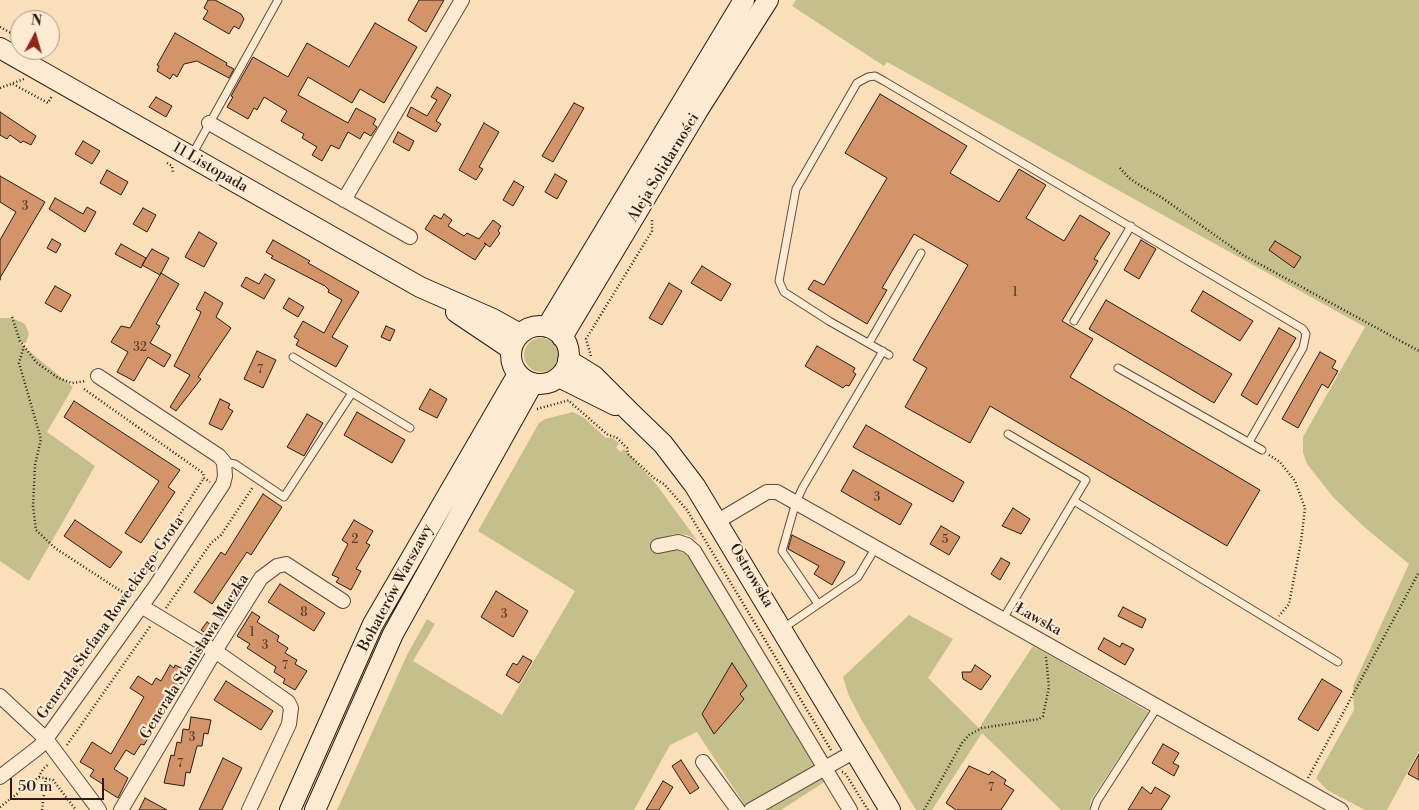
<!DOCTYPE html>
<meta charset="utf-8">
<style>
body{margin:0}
#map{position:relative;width:1419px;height:810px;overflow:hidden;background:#fadfba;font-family:"Libre Bodoni",serif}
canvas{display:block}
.north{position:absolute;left:10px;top:10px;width:50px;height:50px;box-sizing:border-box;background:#fcead2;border:1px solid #a89887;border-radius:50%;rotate:6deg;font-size:14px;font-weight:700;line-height:20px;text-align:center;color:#291c16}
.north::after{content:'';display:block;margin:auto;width:18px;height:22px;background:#8f2418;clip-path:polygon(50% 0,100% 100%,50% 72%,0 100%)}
.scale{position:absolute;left:10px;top:778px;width:94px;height:22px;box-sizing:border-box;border:2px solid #291c16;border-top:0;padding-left:6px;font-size:15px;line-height:18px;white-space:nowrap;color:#291c16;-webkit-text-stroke:4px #fcead2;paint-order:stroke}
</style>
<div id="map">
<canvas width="1419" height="810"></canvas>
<div class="north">N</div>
<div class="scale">50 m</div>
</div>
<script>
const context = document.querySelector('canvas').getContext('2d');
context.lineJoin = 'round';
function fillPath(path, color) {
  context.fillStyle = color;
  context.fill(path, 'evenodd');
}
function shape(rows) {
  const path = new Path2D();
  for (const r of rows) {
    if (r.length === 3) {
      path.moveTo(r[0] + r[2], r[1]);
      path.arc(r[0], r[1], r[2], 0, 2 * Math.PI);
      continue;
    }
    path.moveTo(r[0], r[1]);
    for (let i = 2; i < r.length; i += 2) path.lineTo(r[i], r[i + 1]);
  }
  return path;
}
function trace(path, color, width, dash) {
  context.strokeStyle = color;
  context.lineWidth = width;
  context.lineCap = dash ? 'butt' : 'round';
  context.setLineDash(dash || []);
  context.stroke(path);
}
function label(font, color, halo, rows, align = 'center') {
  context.font = font + ' "Libre Bodoni",serif';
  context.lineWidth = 4.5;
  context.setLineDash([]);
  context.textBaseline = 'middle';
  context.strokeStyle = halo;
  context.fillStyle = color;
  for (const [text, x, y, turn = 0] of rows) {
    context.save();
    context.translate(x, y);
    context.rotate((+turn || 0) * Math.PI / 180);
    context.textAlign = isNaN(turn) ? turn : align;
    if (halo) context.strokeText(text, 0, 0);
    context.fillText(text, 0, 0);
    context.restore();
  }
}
const green = shape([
 [796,0,1419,0,1419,751,1387,810,1365,810,1327,790,1316,778,1354,710,1353,686,1409,564,1362,525,1333,497,1307,464,1303,453,1303,437,1365,327,887,62,884,66,792,6],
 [0,318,13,318,25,324,29,334,26,343,19,343,73,387,47,432,95,466,29,581,0,561],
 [541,355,17],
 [573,412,584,418,606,438,613,438,619,444,616,447,620,452,624,449,656,484,697,540,687,535,674,534,655,542,678,549,692,559,826,781,781,810,748,810,697,732,670,745,634,810,337,810,407,655,427,619,435,624,413,661,502,715,575,591,478,531,539,423,545,419],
 [909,615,953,639,928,678,979,728,1033,646,1149,712,1091,800,1089,810,1061,810,982,733,932,810,916,810,862,721,849,696,843,677]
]);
const building = shape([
 [208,0,215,0,241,14,244,19,239,29,234,26,229,34,203,19,208,11,204,8,208,0],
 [419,0,444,0,426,32,408,20,419,0],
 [375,23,417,47,384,103,360,89,352,103,308,77,298,95,348,123,356,108,376,119,373,124,377,127,371,136,364,132,360,139,348,132,339,149,331,145,322,161,312,155,317,147,302,138,304,134,281,121,287,111,264,97,257,110,254,108,248,119,227,107,233,97,231,96,253,57,288,77,307,43,349,67,375,23],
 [175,33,227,63,226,65,234,69,229,78,197,61,184,64,177,77,173,74,170,79,157,71,159,66,157,65,175,33],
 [437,87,451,95,436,121,441,124,436,132,407,116,411,107,427,116,437,100,431,97,437,87],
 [880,94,967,146,950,173,999,202,1019,169,1046,185,1026,218,1064,241,1080,215,1110,233,1094,259,1098,261,1062,321,1093,339,1070,377,1260,490,1227,546,990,406,970,443,905,407,927,368,913,360,968,265,914,234,882,288,887,290,867,324,808,289,814,280,824,285,887,178,845,153,880,94],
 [156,97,172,106,166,117,149,107,156,97],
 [574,103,584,108,553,162,542,156,574,103],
 [0,112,36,136,31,145,23,141,21,143,10,135,7,139,0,135,0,112],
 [484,123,499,132,479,167,483,169,476,180,459,170,484,123],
 [398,132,414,141,409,151,393,142,398,132],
 [83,141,100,151,92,164,75,154,83,141],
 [107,170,128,182,121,195,100,183,107,170],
 [555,174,567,181,557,199,545,192,555,174],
 [0,176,45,202,0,278,0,240,16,212,0,202,0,176],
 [514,181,524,187,513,206,503,200,514,181],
 [55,198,83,214,87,207,96,212,85,232,49,209,55,198],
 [143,208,156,215,147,232,133,224,143,208],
 [444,214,452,220,448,226,464,236,467,233,479,239,493,220,501,226,498,231,500,233,490,247,484,243,486,244,475,260,425,229,434,215,441,219,444,214],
 [199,232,217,243,204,267,185,257,199,232],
 [52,239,61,244,56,253,47,248,52,239],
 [273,240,310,261,308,263,359,292,332,337,348,346,336,367,296,345,299,340,294,337,303,321,324,333,342,300,328,292,329,290,325,286,271,258,273,256,266,252,273,240],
 [1141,240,1156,249,1139,279,1124,270,1141,240],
 [1275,241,1301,257,1294,268,1269,250,1275,241],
 [121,244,146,258,141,268,115,254,121,244],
 [152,249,169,258,160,275,142,265,152,249],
 [702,266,731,284,721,301,691,283,702,266],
 [161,273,179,284,156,324,160,326,150,343,171,355,164,367,148,357,134,381,117,372,128,352,111,342,121,326,130,328,161,273],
 [265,274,275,280,264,299,241,286,246,277,259,284,265,274],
 [669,283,682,291,662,325,649,318,669,283],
 [55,286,71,295,61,312,45,303,55,286],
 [1203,291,1253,321,1240,341,1191,311,1203,291],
 [205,292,223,303,216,317,231,328,198,377,201,379,176,411,170,407,190,375,174,366,199,317,201,312,196,309,205,292],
 [289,298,304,307,298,317,283,308,289,298],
 [1106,300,1232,374,1214,403,1089,329,1106,300],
 [386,326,395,330,390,341,381,337,386,326],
 [1279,328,1296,338,1257,405,1241,395,1279,328],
 [817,346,855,368,853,372,856,374,849,386,846,385,843,388,805,366,817,346],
 [257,351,276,360,263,388,244,379,257,351],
 [1320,352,1336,361,1332,368,1338,371,1328,388,1322,384,1298,428,1282,419,1320,352],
 [430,389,447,399,437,418,419,409,430,389],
 [220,399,230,404,228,408,233,411,222,430,209,424,220,399],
 [74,401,180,470,168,487,175,492,141,543,125,533,159,481,64,417,74,401],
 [357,412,405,440,392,463,344,435,357,412],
 [307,414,323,423,304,456,287,447,307,414],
 [866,425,964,482,953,502,853,447,866,425],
 [853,470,912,504,900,525,841,491,853,470],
 [263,494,282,507,251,555,247,552,212,604,194,592,221,552,225,555,263,494],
 [1013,508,1030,519,1021,534,1002,526,1013,508],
 [75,520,122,552,110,568,64,536,75,520],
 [354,520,373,531,366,543,370,545,356,569,361,571,351,590,336,582,339,578,332,575,348,544,342,540,354,520],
 [941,526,960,537,949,555,930,544,941,526],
 [792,535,845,562,832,585,814,574,819,566,788,549,792,535],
 [1001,558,1010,563,1000,580,991,574,1001,558],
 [280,584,325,613,314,631,268,602,280,584],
 [496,591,528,611,513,637,481,617,496,591],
 [1123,607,1146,619,1142,628,1118,616,1123,607],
 [252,612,260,617,257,622,279,636,277,641,288,648,285,653,297,660,295,664,307,671,295,690,283,683,285,679,274,672,276,667,247,648,250,644,237,636,252,612],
 [207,622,216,628,210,636,201,630,207,622],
 [1104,638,1120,647,1122,643,1134,649,1125,665,1098,649,1104,638],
 [523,656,532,661,519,683,506,675,513,663,517,665,523,656],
 [732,663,747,686,740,694,744,699,714,734,702,714,732,663],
 [170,665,174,668,175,665,187,671,187,675,178,690,176,689,167,704,165,703,151,726,154,728,144,745,141,744,134,755,126,750,114,769,128,778,118,798,102,788,104,785,90,776,94,770,80,762,92,742,111,754,144,697,130,688,138,676,152,685,156,678,161,681,170,665],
 [975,665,991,676,981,690,963,679,962,672,971,672,975,665],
 [1322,679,1342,691,1318,731,1298,719,1322,679],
 [226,681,273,711,261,730,214,700,226,681],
 [191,717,211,720,208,734,204,733,202,746,197,746,190,773,186,772,184,786,164,783,171,755,174,756,177,742,181,743,183,729,189,730,191,717],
 [1163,744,1179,753,1173,763,1179,766,1174,776,1152,763,1163,744],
 [1419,754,1419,780,1408,774,1419,754],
 [223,758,242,768,230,793,222,810,199,810,223,758],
 [681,760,699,788,690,794,672,766,681,760],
 [969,766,989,775,992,771,1006,780,1004,784,1014,790,1001,810,956,810,946,803,969,766],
 [663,781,673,787,659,810,646,810,663,781],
 [1142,787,1151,794,1155,787,1170,796,1161,810,1128,810,1142,787],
 [145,798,167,810,139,810,145,798]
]);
const path = shape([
 [0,27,20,38],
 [13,84,48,103,52,96],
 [0,88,24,79],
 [167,163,172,166,173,174],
 [1120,168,1129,178,1141,186,1161,197,1243,255,1419,351],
 [0,279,2,280],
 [12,317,20,341,36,362,58,378,72,383,86,381],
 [24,346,19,363,41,439,35,465,33,506,36,530,55,548,127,595],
 [591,356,586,339,652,231,652,218],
 [84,389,203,473,204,478,210,482],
 [570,402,608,435,616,437,627,448,628,454,655,479,664,484,687,510,831,750],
 [537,409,570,400],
 [1269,455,1280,462,1295,481,1305,508,1301,542,1289,604,1279,616],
 [166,608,211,543,221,535,253,487],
 [49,711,60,690,103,630,204,478],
 [67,745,151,625],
 [842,772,845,773,868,810],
 [39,777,53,780,76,810],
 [1308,778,1419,572],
 [0,807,39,777,43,769,49,764],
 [42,810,46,778],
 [924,810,962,743,969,735,982,728,1039,719,1043,716,1049,687,1046,657]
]);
const lane = shape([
 [192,155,278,0],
 [1074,321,1131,226],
 [869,343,921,253],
 [889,355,829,321,784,292,779,281,796,189,857,83,868,77,875,76,884,81,1303,329,1306,334,1303,348,1249,442],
 [293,357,410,428],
 [1118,368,1262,450],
 [224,462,235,464,284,497,352,393],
 [1074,501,1338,662],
 [818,604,782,551,796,502,803,487,883,351],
 [1003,619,1086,480,1008,434],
 [782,629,858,577,876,547],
 [1094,810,1097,801,1158,706]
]);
const street = shape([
 [209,123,410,237],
 [344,200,462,0],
 [718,521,767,492,777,492,1341,810],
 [658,546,678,542,687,545,694,551,850,810],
 [141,606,215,651,288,702,291,708,289,724,249,810],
 [0,696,46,739,99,810],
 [703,762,738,810],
 [0,777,39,747,46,739,155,587,223,484,225,476,224,462,219,456,98,376],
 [121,810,215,651,261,578,277,566,286,564,343,601],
 [751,810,855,751]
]);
const secondary = shape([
 [0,48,420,287,493,319,520,334],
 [456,312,511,349],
 [540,355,29],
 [547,327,744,0],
 [562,337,698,110,768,0],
 [568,360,594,376,631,413,663,444,695,486,890,810],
 [559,377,615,405],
 [290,810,373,624,518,374],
 [315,810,393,634,533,383]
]);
const numberNames = [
 ["3",25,207],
 ["1",1015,293],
 ["32",140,348],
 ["7",260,370],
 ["3",877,498],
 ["2",355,540],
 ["5",945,540],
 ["8",304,613],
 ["3",504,615],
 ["1",252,633],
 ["3",265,646],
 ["7",285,666],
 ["3",192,738],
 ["7",180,764],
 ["7",991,788]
];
const streetNames = [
 ["11 Listopada",210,168,30],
 ["Aleja Solidarności",664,168,-59],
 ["Ostrowska",751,576,59],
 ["Bohaterów Warszawy",396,588,-62],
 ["Generała Stefana Roweckiego-Grota",111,618,-55],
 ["Ławska",1038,620,29],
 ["Generała Stanisława Maczka",195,657,-58]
];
fillPath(green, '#c5c08b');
fillPath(building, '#d3946a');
trace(building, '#291c16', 1);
trace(lane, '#5d4d3f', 9);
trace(street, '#5d4d3f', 16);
trace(secondary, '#291c16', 22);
trace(path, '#291c16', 2.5, [1, 2.5]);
trace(lane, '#fcead2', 7);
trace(street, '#fcead2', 14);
trace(secondary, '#fcead2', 20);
label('12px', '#543a2b', null, numberNames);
label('15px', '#291c16', '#fcead2', streetNames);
</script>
